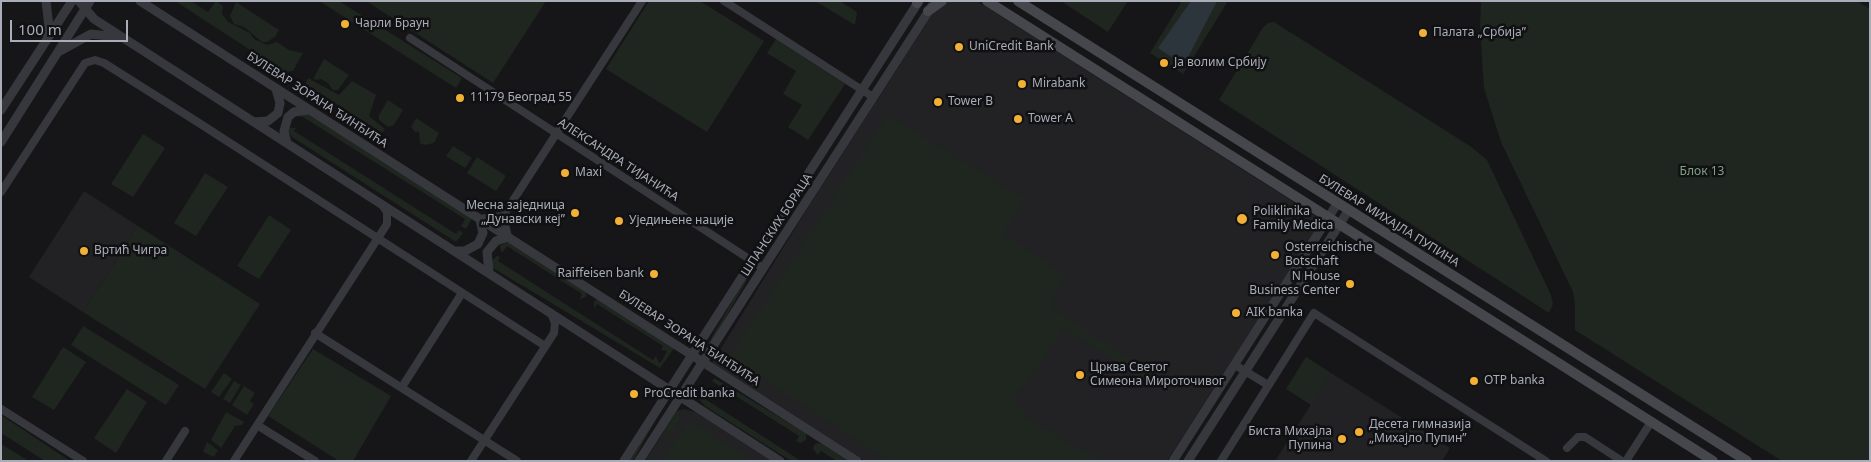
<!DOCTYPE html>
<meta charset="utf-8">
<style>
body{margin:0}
#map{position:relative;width:1871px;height:462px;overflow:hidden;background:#161618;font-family:"Noto Sans",sans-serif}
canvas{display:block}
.frame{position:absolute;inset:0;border:2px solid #a8adb8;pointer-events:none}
.scale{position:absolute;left:10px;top:20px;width:118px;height:22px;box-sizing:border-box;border:2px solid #a8adb8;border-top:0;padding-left:6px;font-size:15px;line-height:18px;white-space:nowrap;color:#a8adb8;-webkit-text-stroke:4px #111113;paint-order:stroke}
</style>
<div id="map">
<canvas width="1871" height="462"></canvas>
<div class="frame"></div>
<div class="scale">100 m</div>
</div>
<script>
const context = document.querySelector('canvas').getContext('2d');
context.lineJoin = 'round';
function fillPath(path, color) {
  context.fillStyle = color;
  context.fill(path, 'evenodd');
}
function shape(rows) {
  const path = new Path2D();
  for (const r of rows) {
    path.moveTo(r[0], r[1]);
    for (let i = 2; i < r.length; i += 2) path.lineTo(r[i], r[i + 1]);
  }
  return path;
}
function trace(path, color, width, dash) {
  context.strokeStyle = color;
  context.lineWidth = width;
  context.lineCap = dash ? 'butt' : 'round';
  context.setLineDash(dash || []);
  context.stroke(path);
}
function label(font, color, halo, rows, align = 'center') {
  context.font = font + ' "Noto Sans",sans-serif';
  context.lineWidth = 5;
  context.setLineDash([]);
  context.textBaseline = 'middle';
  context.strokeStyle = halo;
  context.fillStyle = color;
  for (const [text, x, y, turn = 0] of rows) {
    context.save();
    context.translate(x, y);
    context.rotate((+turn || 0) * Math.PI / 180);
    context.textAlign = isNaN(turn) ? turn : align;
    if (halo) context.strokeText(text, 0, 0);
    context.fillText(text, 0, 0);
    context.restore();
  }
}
const built = shape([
 [941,1,977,1,1322,220,1167,461,865,461,712,363,809,206],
 [84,191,138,226,83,312,29,277],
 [1331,373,1450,448,1442,461,1275,461],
 [684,409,699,413,773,461,645,461,677,411]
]);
const green = shape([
 [175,1,191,1,208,12,216,1,223,6,222,14,228,22,250,33,254,39,267,45,277,42,289,50,303,53,293,71,284,72],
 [319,1,339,1,462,78,456,88],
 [366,1,546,1,493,83],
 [649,1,700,1,764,41,707,132,606,69],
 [815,1,840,1,857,12,855,25],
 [1061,1,1128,1,1108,32],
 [1182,1,1228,1,1183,74,1150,53],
 [1481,1,1857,1,1870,9,1870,461,1782,461,1575,330,1575,305,1573,292,1501,142,1484,88,1480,27],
 [236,2,279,30,275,37,267,42,262,42,244,27,234,24,230,16],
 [1274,22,1470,146,1487,160,1551,295,1553,304,1549,313,1219,100,1262,29,1268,23],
 [776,39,845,84,808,140,788,127,802,105,783,94,796,71,767,53],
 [324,59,349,75,338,90,333,90,328,83,321,79,315,80,314,77],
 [308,78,339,95,352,81,376,95,369,116,385,129,382,133,305,84],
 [388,100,403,110,394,125,388,127,379,120,379,115],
 [306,111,473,217,466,229,461,226,465,219,303,117,298,116],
 [888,115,1025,199,1003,234,1066,275,1050,307,1146,370,1142,377,1064,328,1028,382,1019,389,1015,396,1016,403,1025,412,1026,417,1097,459,1107,461,889,461,729,357],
 [416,118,439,133,434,143,424,145,420,143,419,132,415,132,411,127],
 [289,128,296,128,294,131,456,234,459,230,463,233,456,242,292,137,288,131],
 [143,134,165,148,133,197,111,184],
 [453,146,472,158,465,168,446,156],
 [477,157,506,176,496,191,467,173],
 [205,173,228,187,196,236,174,223],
 [269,215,291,230,259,279,237,266],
 [138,226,260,304,205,389,83,312],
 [508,241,587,292,586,297,580,299,582,294,507,246,503,252,501,251,500,246],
 [497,256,500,257,498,261,653,360,656,356,659,363,662,361,667,351,661,350,663,346,597,304,594,309,594,302,597,299,675,347,660,368,493,268,490,262],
 [745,279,747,280,710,345,708,344],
 [83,326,179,385,166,405,71,345],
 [63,347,86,362,54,410,32,397],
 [313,349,391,396,353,461,339,461,268,416],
 [1306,357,1331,373,1311,405,1286,389],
 [224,373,232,379,219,397,211,392],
 [714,378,806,433,806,440,800,443,796,441,799,436,712,381],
 [234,381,241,385,230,403,223,399],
 [244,386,255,393,250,401,254,404,247,415,232,405],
 [127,389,147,402,116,453,94,438],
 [703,392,702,397,801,461,791,461,705,406,699,399],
 [664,404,633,461,628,461],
 [677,411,681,418,654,461,652,461,671,430,664,431],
 [226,412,244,422,242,425,235,426,221,448,211,440],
 [1,415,70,461,45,461,1,433],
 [690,424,695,424,753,461,662,461,685,426],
 [207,442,218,450,214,457,203,452],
 [817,443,822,444,848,461,837,461,821,451,818,455,813,449,814,445],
 [1,444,29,461,1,461]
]);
const water = shape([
 [1191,1,1217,1,1184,65,1158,48]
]);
const minor = shape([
 [724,1,873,97],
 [410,38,763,268],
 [1,192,85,63,95,60,104,63,199,123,545,346],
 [480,219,503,216],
 [508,237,503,216,642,1],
 [315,333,517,461],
 [1235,365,1268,385],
 [402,387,462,293],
 [1,409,83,461],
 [257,425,315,461],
 [1567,448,1578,437,1585,437,1622,461],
 [166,461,185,431],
 [234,461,387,224,387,212,382,205],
 [471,461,554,333,555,323,551,313],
 [1221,461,1314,313,1546,461],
 [1626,461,1651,422]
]);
const tertiary = shape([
 [46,1,49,27,47,35],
 [79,1,94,19,780,461],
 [140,1,857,461],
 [60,51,91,34,117,37],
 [1,110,72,1],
 [254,122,268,121,278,113,280,103,276,89],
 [1,142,90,1],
 [287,143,284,131,288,117,294,112,308,110],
 [457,251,465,251,478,244,483,233,480,219],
 [489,272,487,252,496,241,508,237],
 [624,461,919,1],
 [639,461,932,6],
 [1173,461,1337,204],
 [1188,461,1348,211]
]);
const secondary = shape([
 [987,1,1713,461],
 [1018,1,1747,461],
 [917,3,918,1],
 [928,11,942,1]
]);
const markers = [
 [345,24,5,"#f2b134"],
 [1423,33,5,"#f2b134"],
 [959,47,5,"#f2b134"],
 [1164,63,5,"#f2b134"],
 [1022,84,5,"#f2b134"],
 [460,98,5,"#f2b134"],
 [938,102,5,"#f2b134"],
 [1018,119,5,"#f2b134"],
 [565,173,5,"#f2b134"],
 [575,213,5,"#f2b134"],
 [1242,219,6,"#f2b134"],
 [619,221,5,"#f2b134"],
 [84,251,5,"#f2b134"],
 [1275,255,5,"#f2b134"],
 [654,274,5,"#f2b134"],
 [1350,284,5,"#f2b134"],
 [1236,313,5,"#f2b134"],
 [1080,375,5,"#f2b134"],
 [1474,381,5,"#f2b134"],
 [634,394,5,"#f2b134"],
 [1359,432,5,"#f2b134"],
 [1342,439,5,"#f2b134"]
];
const poiNames = [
 ["Чарли Браун",355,24],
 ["Палата „Србија”",1433,33],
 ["UniCredit Bank",969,47],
 ["Ја волим Србију",1174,63],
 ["Mirabank",1032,84],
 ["11179 Београд 55",470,98],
 ["Tower B",948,102],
 ["Tower A",1028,119],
 ["Maxi",575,173],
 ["Месна заједница",565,206,"right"],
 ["„Дунавски кеј”",565,220,"right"],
 ["Poliklinika",1253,212],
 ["Family Medica",1253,226],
 ["Уједињене нације",629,221],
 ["Osterreichische",1285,248],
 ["Botschaft",1285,262],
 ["Вртић Чигра",94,251],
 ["Raiffeisen bank",644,274,"right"],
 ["N House",1340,277,"right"],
 ["Business Center",1340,291,"right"],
 ["AIK banka",1246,313],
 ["Црква Светог",1090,368],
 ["Симеона Мироточивог",1090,382],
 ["OTP banka",1484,381],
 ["ProCredit banka",644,394],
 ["Десета гимназија",1369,425],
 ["„Михајло Пупин”",1369,439],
 ["Биста Михајла",1332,432,"right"],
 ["Пупина",1332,446,"right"]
];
const streetNames = [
 ["БУЛЕВАР ЗОРАНА ЂИНЂИЋА",317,100,33],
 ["АЛЕКСАНДРА ТИЈАНИЋА",618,160,33],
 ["БУЛЕВАР МИХАЈЛА ПУПИНА",1389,221,32],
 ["ШПАНСКИХ БОРАЦА",777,225,-57],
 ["БУЛЕВАР ЗОРАНА ЂИНЂИЋА",689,338,33]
];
const parkNames = [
 ["Блок 13",1702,172]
];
fillPath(built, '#222225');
fillPath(green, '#1e261f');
fillPath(water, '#2c353c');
trace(minor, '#37383d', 8);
trace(tertiary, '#37383d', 9);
trace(secondary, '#45474d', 10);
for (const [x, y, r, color] of markers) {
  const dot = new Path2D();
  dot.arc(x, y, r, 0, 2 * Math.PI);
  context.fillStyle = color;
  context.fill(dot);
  trace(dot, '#111113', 2);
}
label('12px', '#a8adb8', '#111113', poiNames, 'left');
label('12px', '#a8adb8', '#111113', streetNames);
label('12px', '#7fa381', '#111113', parkNames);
</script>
